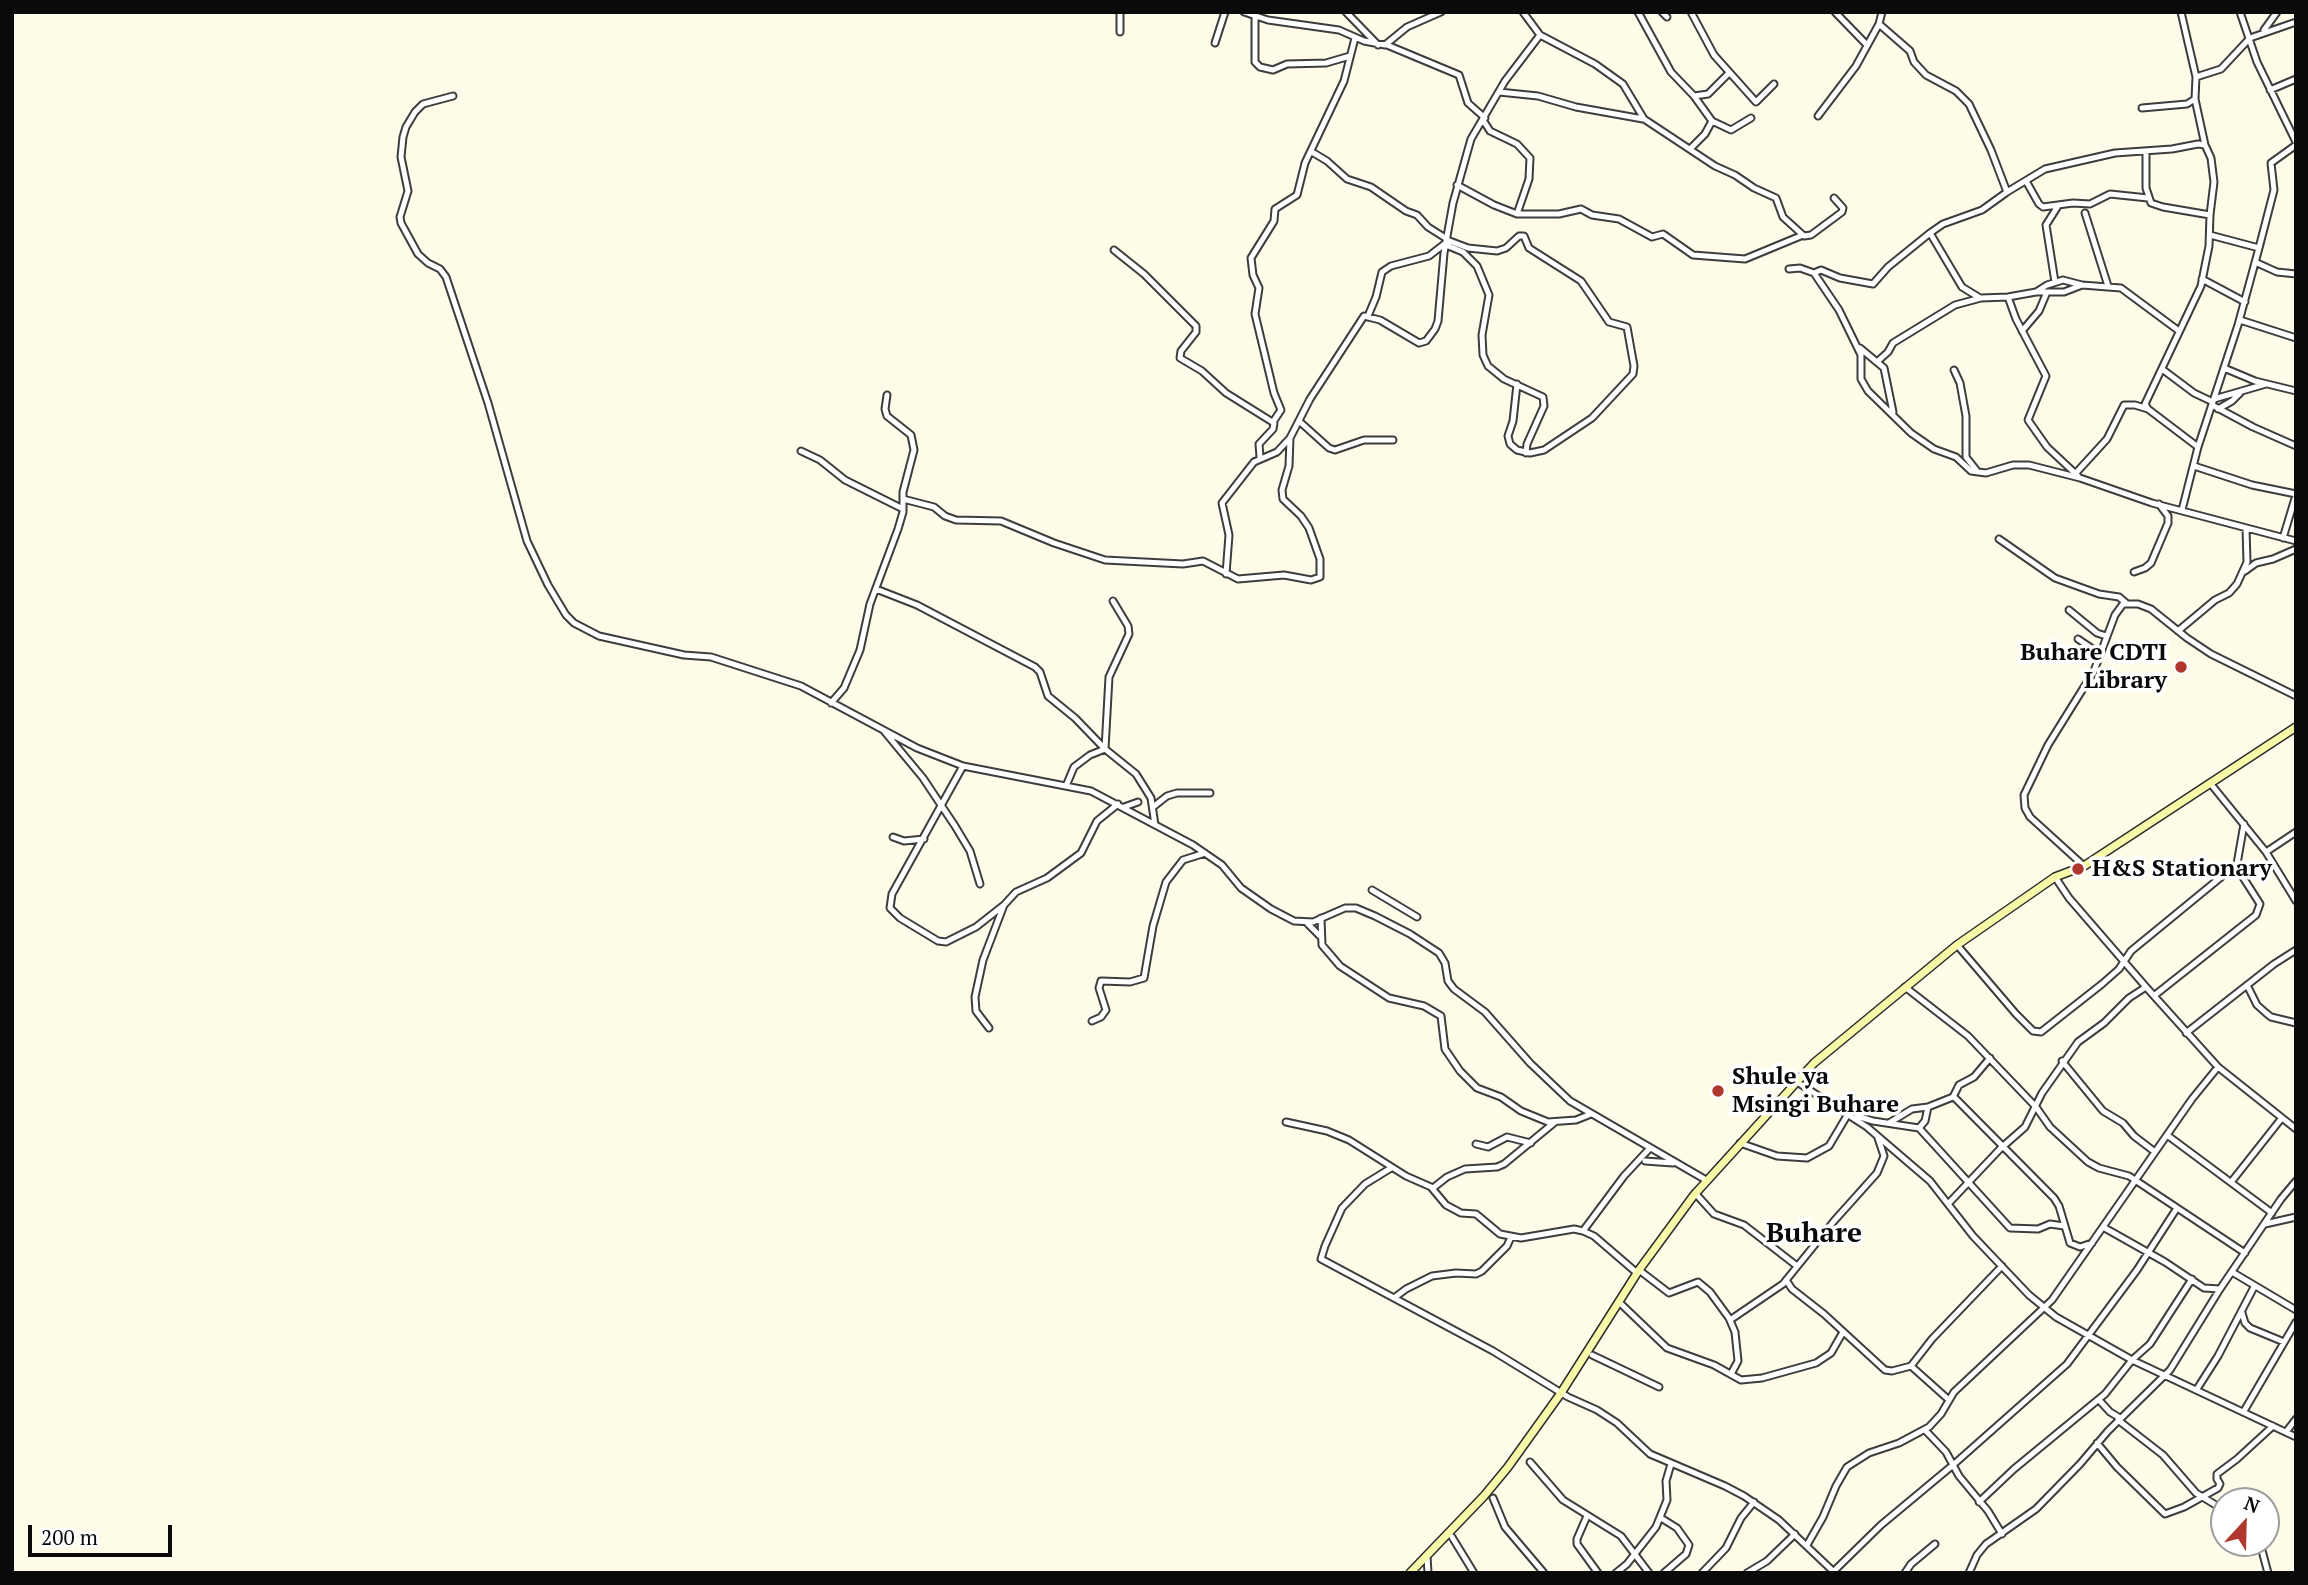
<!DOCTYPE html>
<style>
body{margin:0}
#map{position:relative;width:2308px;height:1585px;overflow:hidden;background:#fefce9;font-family:"PT Serif",serif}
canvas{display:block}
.frame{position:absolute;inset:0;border:14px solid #0a0a0a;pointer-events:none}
.north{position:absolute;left:2210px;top:1487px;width:70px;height:70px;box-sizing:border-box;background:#fff;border:2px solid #9d9d9d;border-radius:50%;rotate:22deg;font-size:19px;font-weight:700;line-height:28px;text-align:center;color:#0a0a0a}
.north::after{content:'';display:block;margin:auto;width:24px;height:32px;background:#b0372d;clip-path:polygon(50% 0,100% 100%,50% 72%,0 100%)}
.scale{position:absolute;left:28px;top:1525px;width:144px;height:32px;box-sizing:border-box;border:4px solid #0a0a0a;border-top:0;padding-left:9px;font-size:21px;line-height:24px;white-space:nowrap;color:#0a0a0a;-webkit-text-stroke:5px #fff;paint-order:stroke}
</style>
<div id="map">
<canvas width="2308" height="1585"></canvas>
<div class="frame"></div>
<div class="north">N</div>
<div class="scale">200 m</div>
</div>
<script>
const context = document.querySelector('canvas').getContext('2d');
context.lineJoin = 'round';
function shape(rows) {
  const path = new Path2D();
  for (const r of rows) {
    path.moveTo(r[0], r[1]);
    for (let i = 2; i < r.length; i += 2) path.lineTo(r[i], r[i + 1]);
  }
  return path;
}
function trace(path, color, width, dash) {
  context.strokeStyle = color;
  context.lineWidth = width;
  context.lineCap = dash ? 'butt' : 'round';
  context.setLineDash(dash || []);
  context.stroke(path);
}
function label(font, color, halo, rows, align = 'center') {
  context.font = font + ' "PT Serif",serif';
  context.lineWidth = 7;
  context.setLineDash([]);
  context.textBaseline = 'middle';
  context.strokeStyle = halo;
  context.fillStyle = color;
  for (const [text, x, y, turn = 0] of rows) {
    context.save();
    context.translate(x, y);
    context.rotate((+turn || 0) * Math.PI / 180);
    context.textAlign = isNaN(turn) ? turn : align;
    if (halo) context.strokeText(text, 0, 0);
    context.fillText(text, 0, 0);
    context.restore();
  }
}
const street = shape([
 [1244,12,1268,20,1339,30,1364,41,1385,45,1407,27,1441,12],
 [1346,12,1378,45],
 [1638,12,1671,72,1694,96,1712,121,1731,130,1751,118],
 [1662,12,1667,17],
 [1691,12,1714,55,1756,102,1774,84],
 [1835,12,1866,44],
 [2240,12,2257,62,2296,142],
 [1255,16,1255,62,1260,67,1273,70,1287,64,1326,63,1350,56],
 [1879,24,1910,51,1914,62,1926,75,1956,91,1969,104,1991,150,2007,192],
 [2264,30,2277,12],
 [1120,32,1120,12],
 [1540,35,1595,64,1623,84,1644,119,1715,166,1735,175,1754,188,1776,198,1783,217,1804,236,1811,235,1842,212,1843,208,1834,198],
 [1215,43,1225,12],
 [1387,45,1459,75,1468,103,1485,118],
 [2196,77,2221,69,2250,38,2296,22],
 [2270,90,2296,79],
 [1499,92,1538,96,1576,107,1643,119],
 [453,96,423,104,415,112,406,127,403,137,401,157,408,191,400,217,401,223,418,254,428,263,440,269,446,277,488,403,527,541,548,585,566,615,574,623,599,636,684,655,711,657,801,686,917,748,963,766,1091,791,1193,845,1222,865,1241,888,1271,909,1294,921,1313,922,1345,908,1356,908,1375,916,1410,934,1439,953,1445,963,1448,981,1454,989,1485,1012,1530,1063,1570,1101,1706,1180],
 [1694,96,1708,94,1729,73],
 [2195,99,2205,145],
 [2142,108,2187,104,2195,99,2196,77,2181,12],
 [1818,116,1856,66,1879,24,1882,12],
 [1483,120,1490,131,1517,144,1530,158,1529,179,1517,214],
 [1690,149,1705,134,1712,121],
 [2146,151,2146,188,2151,203,2163,207,2210,215],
 [1312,152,1327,161,1347,179,1371,187,1406,211,1417,215,1428,227,1447,239],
 [2026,181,2039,204,2043,207,2073,203,2090,204,2110,194,2148,198],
 [1457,185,1494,205,1517,214,1559,214,1581,209,1592,215,1619,219,1652,237,1663,234,1693,255,1745,259,1803,235],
 [2085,213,2108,286],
 [1930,233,1962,287,1980,298],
 [2210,235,2259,248],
 [1447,240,1468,248,1497,251,1506,248,1519,236,1524,236,1529,248,1581,281,1609,322,1627,327,1634,366,1633,374,1592,418,1544,450,1530,453,1517,450,1510,444,1508,436,1513,421,1517,384],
 [1446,245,1463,252,1477,266,1489,295,1482,335,1483,355,1488,366,1504,379,1543,397,1544,406,1527,444,1526,453],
 [1114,250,1144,274,1196,326,1196,332,1181,351,1180,358,1202,371,1226,393,1274,423,1273,429,1259,444,1260,457],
 [2255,262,2277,272,2296,274],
 [1789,269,1800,268,1814,273,1839,310,1861,355,1861,379,1868,391,1911,433,1934,449,1956,457,1971,471,1986,473,2013,465,2029,465,2080,478,2152,503,2296,541],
 [1814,273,1821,270,1840,278,1873,284,1888,267,1930,233,1943,224,1982,210,2007,192,2045,169,2115,153,2172,149,2198,144,2205,145,2211,158,2214,182,2210,215,2209,246,2201,286,2145,404,2148,409,2198,447],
 [2202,279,2245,302],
 [2055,282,2046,225,2058,206],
 [2036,292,2047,285,2063,280,2082,285],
 [2008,297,2016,319,2046,376,2028,420,2047,447,2078,476],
 [1368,316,1376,297,1382,272,1391,266,1429,256,1447,242],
 [2240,320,2296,338],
 [2022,331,2039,311,2047,292],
 [1860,348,1884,368,1893,412],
 [1878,361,1888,352,1893,343,1955,305,1981,298,2008,297,2036,292,2064,292,2082,285,2121,288,2179,331],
 [2224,368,2255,381,2296,391],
 [2162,369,2194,393,2213,402],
 [1954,370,1960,383,1966,416,1966,457,1977,471],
 [2214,399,2266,384],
 [2212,405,2253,427,2296,446],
 [2218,409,2232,401,2240,393],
 [1299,421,1329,448,1335,450,1364,440,1393,440],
 [1273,422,1281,410,1274,393,1255,314,1259,288,1253,275,1251,258,1274,221,1275,209,1297,195,1305,163,1344,81,1355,38],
 [801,451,820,460,845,480,903,509],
 [2194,466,2252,485,2296,494],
 [2075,474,2107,439,2124,405,2135,405,2148,409],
 [903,499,934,507,945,516,956,520,1001,521,1054,543,1105,560,1183,564,1203,561,1238,579,1284,575,1311,580,1320,577,1320,559,1309,528,1301,516,1283,499,1282,490,1289,466,1290,438,1310,399,1364,316,1380,320,1419,343,1426,341,1435,329,1438,321,1444,253,1453,203,1471,139,1505,81,1540,35,1523,12],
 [2182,510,2198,447,2238,325,2259,248,2274,190,2271,163,2296,145],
 [2283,538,2296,495],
 [1999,539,2055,578,2099,594,2119,597,2126,603],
 [2245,571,2256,563,2273,559,2296,549],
 [2134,572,2145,568,2151,563,2168,523,2168,516,2159,504],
 [1226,574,1229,535,1222,503,1254,462,1277,452,1290,438],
 [876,589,917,605,1035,667,1040,672,1048,696,1075,718,1105,749,1136,774,1151,798,1155,825],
 [2069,610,2097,633,2106,636],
 [2178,631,2215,600,2229,593,2237,584,2247,562,2246,528],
 [2078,639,2100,654],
 [831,703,844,688,860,650,870,604,898,529,903,512,903,492,914,450,911,435,887,416,885,409,887,395],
 [884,731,923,778,955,826,970,851,980,884],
 [963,766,892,894,890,908,900,918,938,941,946,942,976,927,1004,905],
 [2210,783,2266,852,2296,901],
 [1066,786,1074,767,1090,755,1105,749,1109,677,1129,634,1128,626,1113,601],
 [1124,807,1138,802],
 [1153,807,1167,796,1177,793,1210,793],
 [893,837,904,841,924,839],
 [2266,852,2296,832],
 [2084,866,2030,817,2025,808,2024,795,2048,745,2094,671,2115,615,2123,604,2138,604,2151,609,2187,638,2211,654,2296,696],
 [2055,877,2069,898,2146,987,2218,1067,2296,1129],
 [1372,890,1417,917],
 [1321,918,1322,945,1340,966,1389,998,1424,1006,1441,1016,1445,1049,1460,1071,1477,1088,1501,1097,1521,1111,1548,1122,1576,1120,1591,1114],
 [1306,922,1321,937],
 [1957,945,2016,1014,2033,1031,2041,1032,2102,984,2119,969,2131,951,2237,864],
 [2247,985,2257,1005,2266,1013,2271,1017,2296,1023],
 [1905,987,1968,1036,2036,1107,2050,1127,2088,1162,2099,1168,2129,1176,2245,1253],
 [2155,995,2256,915,2260,904,2239,871,2237,864,2244,824],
 [1092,1021,1101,1017,1106,1010,1099,988,1101,981,1130,982,1144,978,1153,926,1166,882,1183,860,1205,853],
 [989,1028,976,1011,975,997,983,960,1004,905,1016,892,1047,878,1081,853,1097,821,1118,804],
 [2186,1033,2274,964,2296,950],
 [2062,1061,2103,1111,2123,1123,2134,1136,2155,1152],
 [1797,1082,1867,1127,1930,1181,1973,1236,2029,1295,2056,1317,2132,1360,2296,1437],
 [1953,1097,1959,1085,1974,1077,1990,1058],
 [1855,1118,1860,1117,1873,1121,1919,1128,1925,1121,1928,1107,1953,1097,1955,1098,2054,1198,2059,1206,2070,1243,2080,1247,2092,1243],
 [1286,1122,1327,1131,1349,1140,1406,1176,1431,1187,1446,1205,1461,1213,1476,1214,1500,1234,1521,1238,1574,1229,1583,1231,1594,1236,1637,1273],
 [1889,1123,1912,1109,1928,1107],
 [1919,1128,2010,1228,2038,1229,2050,1224,2064,1226],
 [2167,1135,2272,1213],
 [1740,1143,1777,1156,1807,1158,1829,1146,1848,1114],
 [1476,1144,1488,1147,1507,1137,1531,1143],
 [1645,1161,1673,1163],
 [1391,1168,1365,1184,1342,1208,1325,1246,1321,1259,1493,1351,1568,1397,1597,1410,1617,1423,1650,1454,1725,1486,1744,1496,1779,1520,1835,1573],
 [2232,1181,2281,1119],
 [1433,1188,1447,1177,1465,1169,1497,1167,1504,1164,1555,1122],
 [1695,1193,1714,1214,1744,1225,1797,1266],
 [1948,1204,2000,1149,2025,1127,2042,1093,2078,1042,2104,1023,2129,998,2146,987],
 [2265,1224,2296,1217],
 [2103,1227,2165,1262,2204,1288,2220,1289],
 [1583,1231,1624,1176,1650,1148],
 [1639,1270,1669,1293,1698,1282,1710,1292,1729,1318,1735,1332,1738,1361,1731,1374],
 [2232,1272,2296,1310],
 [1786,1280,1792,1289,1824,1314,1885,1370,1892,1371,1911,1366,1949,1400],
 [1394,1298,1406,1289,1432,1276,1456,1273,1476,1274,1482,1271,1507,1246,1511,1237],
 [1619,1302,1667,1348,1714,1365,1741,1380,1762,1378,1816,1363,1831,1353,1843,1332],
 [2242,1313,2245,1323,2250,1328,2284,1342],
 [1730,1320,1783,1284,1834,1221,1877,1173,1884,1156,1878,1138],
 [1592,1355,1659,1387],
 [1911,1366,1932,1339,2002,1266],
 [2197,1389,2218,1356,2254,1287],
 [2099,1400,2110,1412,2120,1418],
 [2244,1411,2296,1322],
 [2118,1420,2163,1455,2196,1493,2224,1510],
 [1925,1430,1946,1452,1959,1476,1988,1511,2002,1534],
 [2286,1432,2296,1419],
 [2097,1443,2117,1467,2165,1514,2184,1507,2218,1488,2220,1484,2217,1479,2217,1474,2237,1459,2273,1426],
 [1530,1462,1563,1500,1621,1536,1649,1573],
 [1493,1498,1505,1527,1544,1573],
 [1979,1502,2014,1469,2105,1394,2132,1360,2150,1344,2192,1279],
 [1587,1516,1577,1539,1577,1544,1598,1573],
 [1661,1518,1677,1528,1689,1545,1686,1554,1664,1573],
 [1452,1537,1474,1573],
 [2260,1543,2268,1573],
 [1807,1545,1823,1517,1836,1486,1847,1467,1869,1453,1899,1443,1929,1427,1941,1414,1954,1392,2052,1300,2192,1099,2218,1067],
 [1427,1556,1428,1573],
 [1834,1571,1881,1525,1953,1465,2067,1364,2137,1270,2177,1208],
 [1616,1573,1627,1564,1656,1527,1667,1500,1666,1481,1671,1464],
 [1702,1573,1726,1548,1741,1518,1754,1502],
 [1747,1573,1767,1561,1795,1534],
 [1905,1573,1911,1564,1935,1544],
 [1969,1573,1977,1555,1986,1544,2036,1509,2080,1464,2108,1431,2170,1370,2220,1289,2281,1199,2296,1181]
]);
const secondary = shape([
 [1410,1573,1484,1496,1508,1467,1561,1393,1639,1270,1694,1195,1814,1063,1957,945,2055,877,2084,866,2296,727]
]);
const markers = [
 [2181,667,7,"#b0372d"],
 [2078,869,7,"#b0372d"],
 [1718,1091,7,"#b0372d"]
];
const poiNames = [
 ["Buhare CDTI",2167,653,"right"],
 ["Library",2167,681,"right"],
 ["H&S Stationary",2092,869],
 ["Shule ya",1732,1077],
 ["Msingi Buhare",1732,1105]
];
const quarterNames = [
 ["Buhare",1814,1234]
];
trace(street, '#3d3d3d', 9);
trace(secondary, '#2c2c2c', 10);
trace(street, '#fff', 5);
trace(secondary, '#f8f9a8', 7);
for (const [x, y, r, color] of markers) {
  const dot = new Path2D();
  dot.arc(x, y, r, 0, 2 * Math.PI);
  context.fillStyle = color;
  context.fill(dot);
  trace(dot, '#fff', 2.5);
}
label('bold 24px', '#0a0a0a', '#fff', poiNames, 'left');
label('bold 28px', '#0a0a0a', '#fff', quarterNames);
</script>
